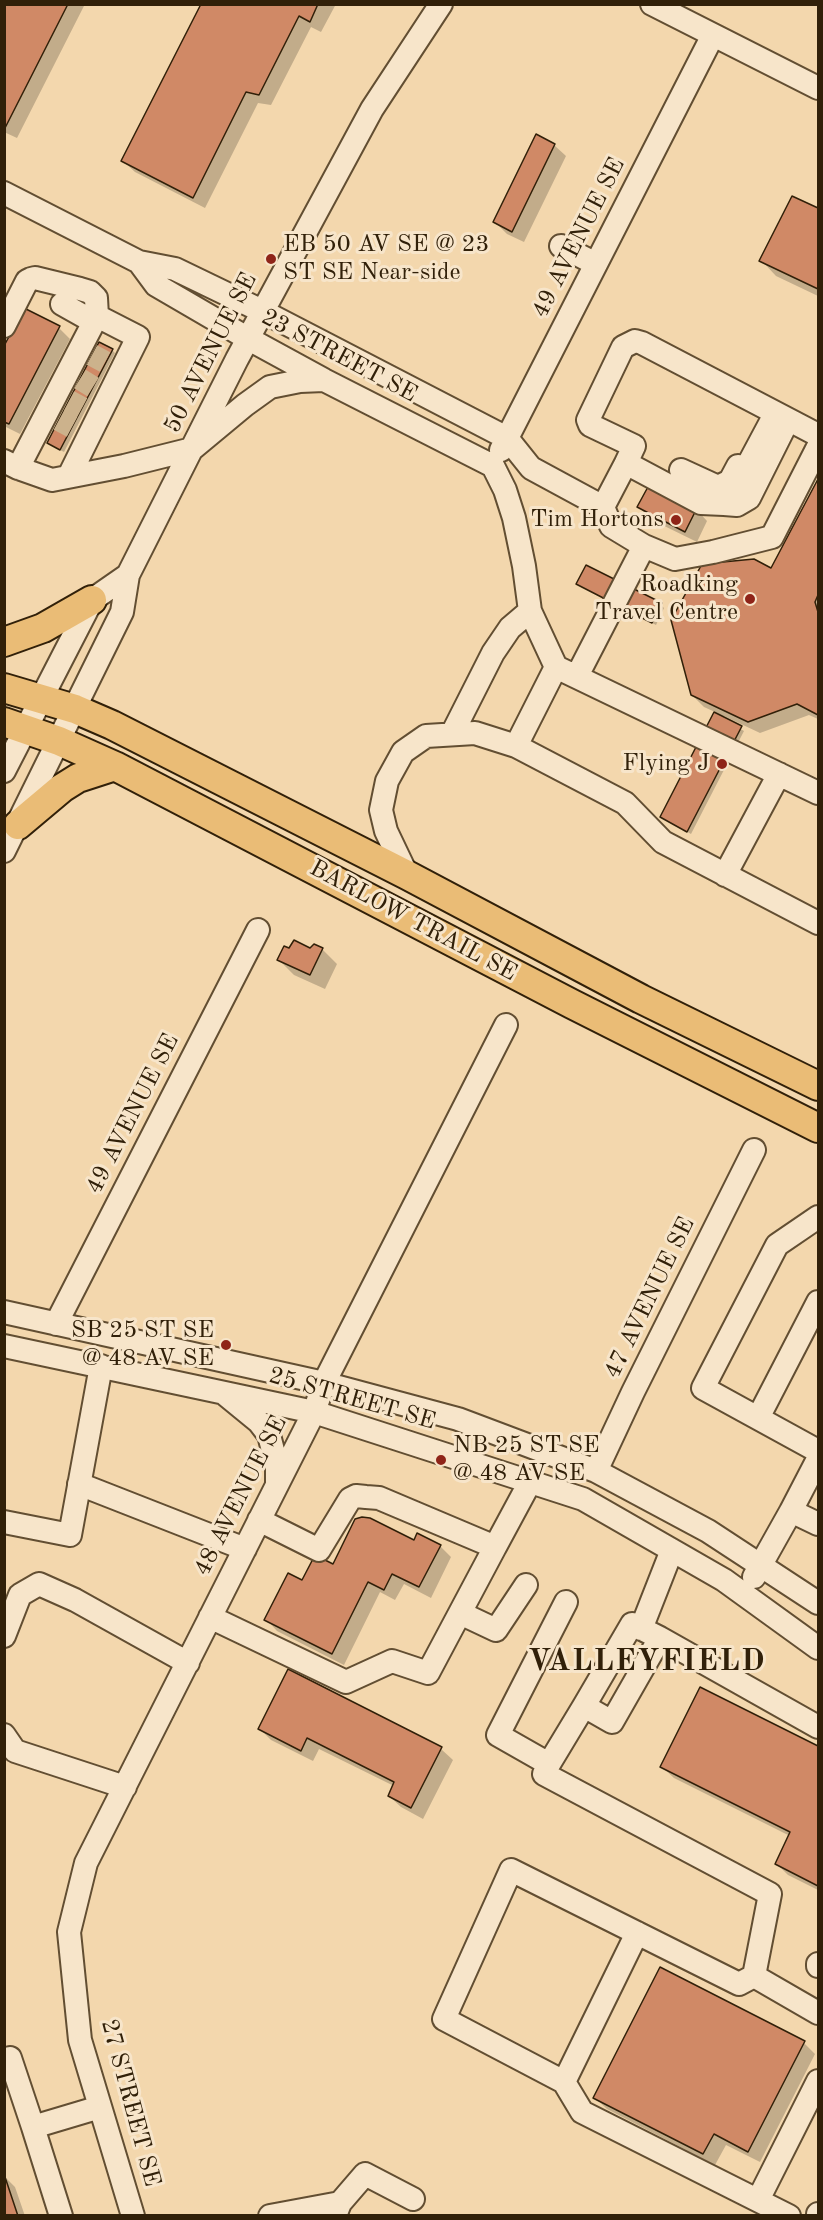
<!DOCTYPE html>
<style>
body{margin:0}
#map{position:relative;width:823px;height:2220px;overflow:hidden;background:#f3d7ad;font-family:"Old Standard TT",serif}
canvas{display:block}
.frame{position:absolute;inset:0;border:6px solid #312009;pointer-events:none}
</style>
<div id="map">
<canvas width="823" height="2220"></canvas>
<div class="frame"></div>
</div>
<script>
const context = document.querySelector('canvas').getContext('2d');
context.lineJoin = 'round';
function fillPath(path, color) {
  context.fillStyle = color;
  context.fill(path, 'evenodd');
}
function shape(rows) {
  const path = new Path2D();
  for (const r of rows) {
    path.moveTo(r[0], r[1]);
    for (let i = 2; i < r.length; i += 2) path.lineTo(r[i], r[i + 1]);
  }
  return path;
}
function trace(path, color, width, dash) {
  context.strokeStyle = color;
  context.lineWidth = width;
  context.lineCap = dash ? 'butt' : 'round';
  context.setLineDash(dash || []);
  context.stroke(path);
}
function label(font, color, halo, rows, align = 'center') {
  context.font = font + ' "Old Standard TT",serif';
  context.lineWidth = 6;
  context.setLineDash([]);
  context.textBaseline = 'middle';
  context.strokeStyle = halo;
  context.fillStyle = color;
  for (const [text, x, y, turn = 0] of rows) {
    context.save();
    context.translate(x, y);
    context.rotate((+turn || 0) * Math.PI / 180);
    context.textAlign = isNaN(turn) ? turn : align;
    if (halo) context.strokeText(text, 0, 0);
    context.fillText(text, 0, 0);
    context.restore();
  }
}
const shadow = shape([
 [4,4,85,4,17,138,4,132],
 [203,4,336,4,321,32,311,27,271,105,258,103,205,208,135,172,123,161],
 [554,145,566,156,524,242,507,234,495,222],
 [793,198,818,210,818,296,776,276,761,260],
 [59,328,70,339,20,434,4,426,4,350],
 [112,350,115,353,64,452,52,446,48,443],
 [818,482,818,719,809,715,760,733,724,716,723,719,744,731,691,834,662,817,715,712,704,707,692,695,772,570],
 [639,507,696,509,707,521,697,542,650,519],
 [578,584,661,605,664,608,656,625],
 [322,949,337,964,325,989,294,975,279,960,290,950],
 [414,1542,440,1546,451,1557,431,1598,404,1584,395,1600,380,1592,344,1665,277,1631,266,1619,303,1582,333,1566],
 [701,1689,818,1748,818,1890,788,1875,776,1863,790,1836,674,1778,662,1767],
 [260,1729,441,1749,453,1760,423,1819,401,1807,389,1796,394,1786,319,1749,313,1761,271,1740],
 [804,2043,815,2054,760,2162,726,2145,715,2165,607,2109,595,2098],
 [4,2176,15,2187,25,2216,4,2216]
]);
const building = shape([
 [4,4,68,4,5,128,4,127,4,4],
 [201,4,318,4,310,22,299,16,259,95,246,92,193,198,121,161,201,4],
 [536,134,555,144,512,232,493,222,536,134],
 [792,196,818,208,818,289,759,261,792,196],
 [24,308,60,326,9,424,4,422,4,346,24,308],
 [99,342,113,349,60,450,47,443,99,342],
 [818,479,818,595,815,602,818,612,818,715,797,704,748,722,691,695,671,620,702,564,754,559,771,568,818,479],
 [649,485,697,508,685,532,637,507,649,485],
 [586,565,662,603,652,623,576,584,586,565],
 [714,712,742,726,687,832,660,817,714,712],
 [294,940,310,948,314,944,323,948,310,975,277,960,284,946,289,948,294,940],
 [362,1517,370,1518,414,1540,417,1533,441,1545,419,1587,392,1574,384,1590,368,1582,332,1654,264,1620,288,1573,302,1580,315,1555,333,1564,355,1519,362,1517],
 [288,1669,442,1747,411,1808,388,1796,394,1782,307,1738,301,1751,258,1729,288,1669],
 [700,1687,818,1746,818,1886,775,1864,790,1832,660,1767,700,1687],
 [660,1967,805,2041,748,2152,714,2134,703,2154,593,2098,660,1967],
 [4,2174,18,2216,4,2216,4,2174]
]);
const minorTunnel = shape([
 [92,355,105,362],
 [80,379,93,387],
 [69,401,82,408],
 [59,420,72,427]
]);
const minor = shape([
 [652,4,818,88],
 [4,193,139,262,175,269,262,311,507,438,531,468,603,507,611,526,644,546,675,559,713,552,772,537,818,447],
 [561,246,596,264],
 [139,262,156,285,247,338,324,380,493,466],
 [62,304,94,322],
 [4,326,27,281,31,279,35,278,80,289,90,292,96,298,97,316,18,468],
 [773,418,784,418,783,430,749,498,737,505,724,504,733,493,773,418],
 [501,450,713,35],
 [4,461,18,468,52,480,124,466,192,449,245,405,270,387,300,381,324,380],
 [626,463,634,446,590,425,588,420,623,347,635,341,642,343,818,435],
 [493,466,505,490,514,518,524,566,530,611,556,667,818,793],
 [681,470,718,487,730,481,738,466],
 [69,476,138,337,97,316],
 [603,507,626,463,701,503,724,504],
 [556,667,516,746,625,803,663,842,818,923],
 [577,676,644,546],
 [452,734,493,653,510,628,530,611],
 [4,771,92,600,128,575],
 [4,851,122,612,128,575,237,359,372,109,441,4],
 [407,875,386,831,381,810,387,781,403,752,426,736,475,733,516,746],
 [725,875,779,774],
 [818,1217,777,1245,703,1388,818,1451],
 [4,1312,324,1383,458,1419,596,1471,708,1531,818,1603],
 [56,1324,258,930],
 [4,1346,314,1412,583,1499,724,1580,818,1648],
 [226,1395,259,1422,269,1435,277,1466,277,1483],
 [758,1418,818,1302],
 [596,1471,633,1392,754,1150],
 [79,1484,245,1549],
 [791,1511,818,1459],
 [259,1520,319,1550,350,1499,356,1496,366,1497,379,1498,495,1547,530,1482],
 [4,1522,70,1535,101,1366],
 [754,1577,791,1511,818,1524],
 [460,1613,496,1630,526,1585],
 [210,1617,346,1682,392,1661,428,1673,495,1547],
 [641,1629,672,1550],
 [4,1636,20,1595,39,1584,75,1600,188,1663],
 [660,1638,818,1727],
 [584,1706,612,1722,660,1638,632,1624,584,1706,549,1764,544,1774,770,1894,754,1976,818,2013],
 [4,1735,15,1751,125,1787],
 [549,1764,498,1735,566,1602],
 [818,1964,818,1966],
 [754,1976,739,1984,511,1870,444,2019,564,2082,582,2112,789,2216],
 [10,2058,33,2127],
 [564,2082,637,1933],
 [758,2200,818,2081],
 [340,2203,365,2174,413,2199],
 [61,2216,33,2127,100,2107],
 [133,2216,80,2040,69,1932,86,1863,314,1412,324,1383,506,1025],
 [270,2216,340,2203,335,2216],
 [818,2216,818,2214]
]);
const major = shape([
 [4,642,43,628,92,600],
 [4,688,75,709,112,725,407,875,641,999,818,1086],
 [4,722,59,741,115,766,572,1004,818,1128],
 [18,825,62,788,78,778,115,766]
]);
const markers = [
 [271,259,6,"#8f2418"],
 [676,520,6,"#8f2418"],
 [750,599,6,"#8f2418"],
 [722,764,6,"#8f2418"],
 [226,1345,6,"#8f2418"],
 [441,1460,6,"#8f2418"]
];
const streetNames = [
 ["49 AVENUE SE",579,238,-63],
 ["50 AVENUE SE",211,353,-63],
 ["23 STREET SE",339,356,28],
 ["BARLOW TRAIL SE",413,921,28],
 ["49 AVENUE SE",133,1114,-63],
 ["47 AVENUE SE",650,1298,-64],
 ["25 STREET SE",352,1399,16],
 ["48 AVENUE SE",241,1496,-63],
 ["27 STREET SE",130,2103,75]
];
const poiNames = [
 ["EB 50 AV SE @ 23",283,245,"left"],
 ["ST SE Near-side",283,273,"left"],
 ["Tim Hortons",664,520],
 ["Roadking",738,585],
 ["Travel Centre",738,613],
 ["Flying J",710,764],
 ["SB 25 ST SE",214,1331],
 ["@ 48 AV SE",214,1359],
 ["NB 25 ST SE",453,1446,"left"],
 ["@ 48 AV SE",453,1474,"left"]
];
const districtNames = [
 ["VALLEYFIELD",647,1662]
];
fillPath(shadow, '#0003');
fillPath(building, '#d08966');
trace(building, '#312009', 1.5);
trace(minorTunnel, '#ccb28c', 22, [22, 11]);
trace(minor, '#624e32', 26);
trace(major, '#312009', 32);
trace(minor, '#f7e5ca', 22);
trace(major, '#eabc76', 28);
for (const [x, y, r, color] of markers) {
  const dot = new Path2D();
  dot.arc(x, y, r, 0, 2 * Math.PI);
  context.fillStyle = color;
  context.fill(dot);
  trace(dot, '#f7e5ca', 2);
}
label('24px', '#312009', '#f7e5ca', streetNames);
label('24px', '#312009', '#f7e5ca', poiNames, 'right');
context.letterSpacing = '1.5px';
label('bold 30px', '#312009', '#f7e5ca', districtNames);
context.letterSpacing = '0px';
</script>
